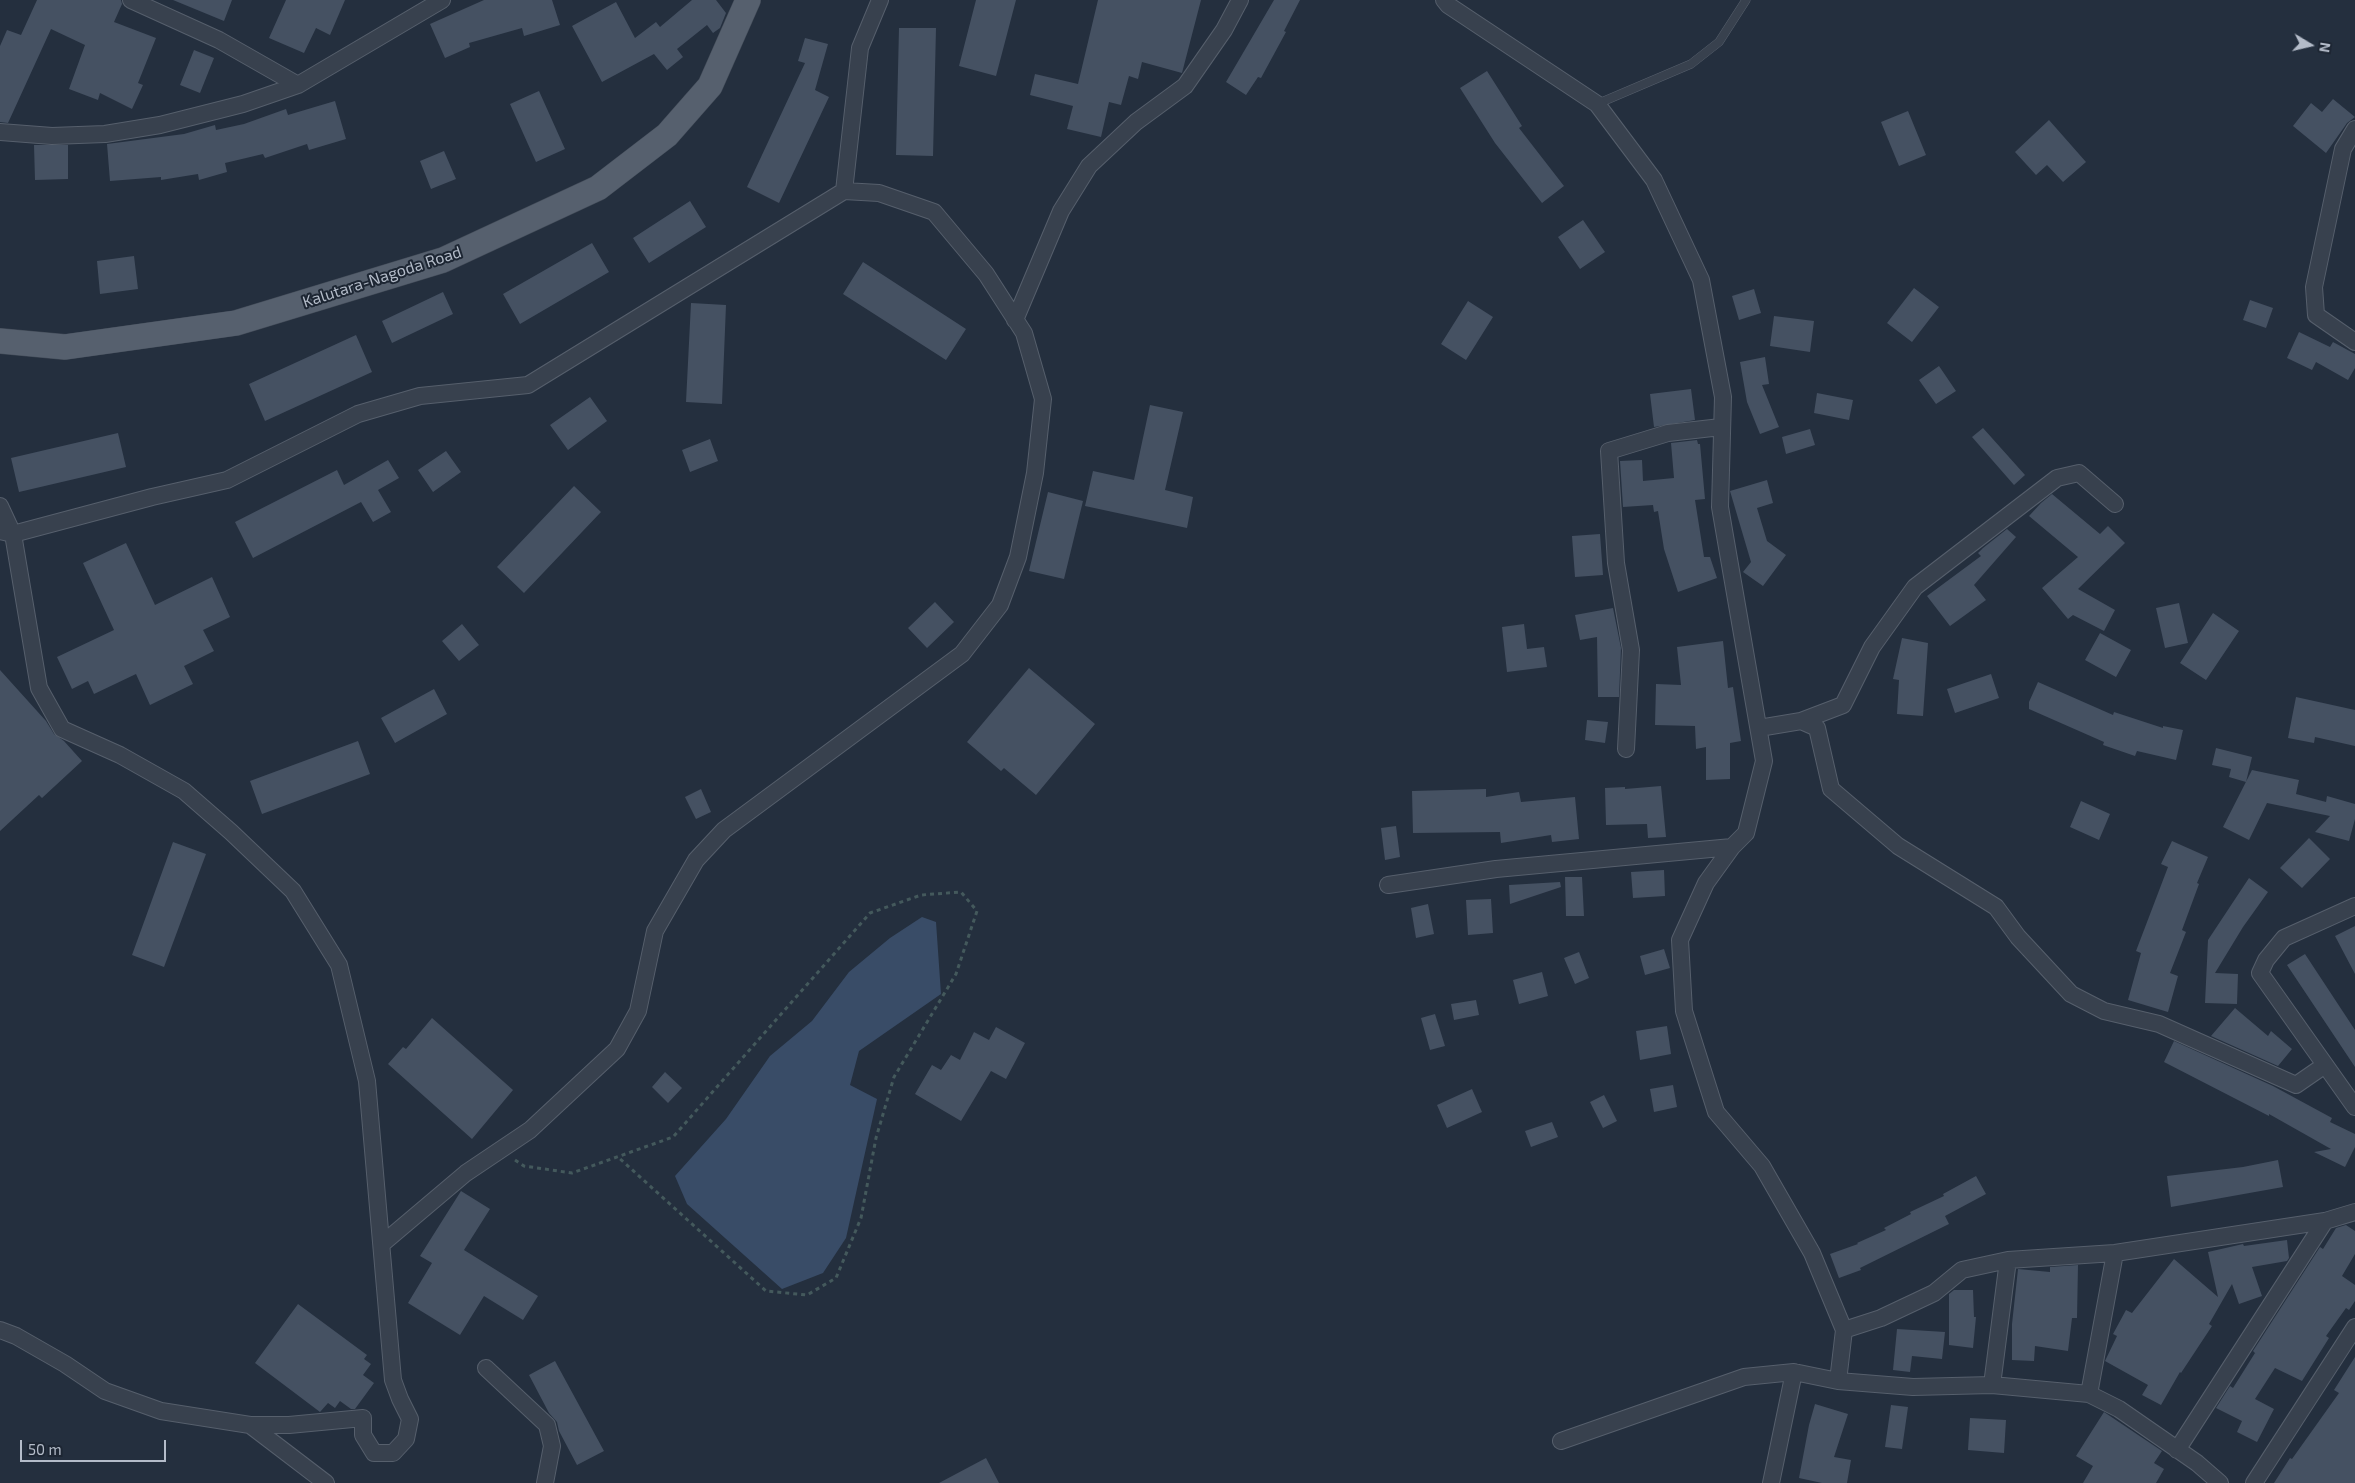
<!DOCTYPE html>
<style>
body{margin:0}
#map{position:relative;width:2355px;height:1483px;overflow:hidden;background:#242f3e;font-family:"Exo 2",sans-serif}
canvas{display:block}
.north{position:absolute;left:2285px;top:20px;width:50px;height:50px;-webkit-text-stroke:4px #1d2633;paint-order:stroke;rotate:99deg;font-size:14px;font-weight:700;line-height:20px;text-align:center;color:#b4bcc9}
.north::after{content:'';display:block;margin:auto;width:18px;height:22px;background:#b4bcc9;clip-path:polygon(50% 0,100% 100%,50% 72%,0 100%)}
.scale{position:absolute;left:20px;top:1440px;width:146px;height:22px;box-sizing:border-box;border:2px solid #b4bcc9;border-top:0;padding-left:6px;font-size:15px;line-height:18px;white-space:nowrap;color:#b4bcc9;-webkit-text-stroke:4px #1d2633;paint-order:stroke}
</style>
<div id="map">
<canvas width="2355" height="1483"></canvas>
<div class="north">N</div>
<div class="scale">50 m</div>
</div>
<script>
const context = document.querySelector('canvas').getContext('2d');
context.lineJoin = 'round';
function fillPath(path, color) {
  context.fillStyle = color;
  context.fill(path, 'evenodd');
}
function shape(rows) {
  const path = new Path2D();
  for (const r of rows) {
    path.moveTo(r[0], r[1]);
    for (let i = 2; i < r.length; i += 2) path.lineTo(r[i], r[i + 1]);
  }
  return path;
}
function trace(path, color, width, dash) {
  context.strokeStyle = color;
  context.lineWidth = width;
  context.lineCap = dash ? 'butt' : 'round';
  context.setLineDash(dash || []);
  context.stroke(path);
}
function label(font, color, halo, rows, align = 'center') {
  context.font = font + ' "Exo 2",sans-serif';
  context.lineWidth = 4;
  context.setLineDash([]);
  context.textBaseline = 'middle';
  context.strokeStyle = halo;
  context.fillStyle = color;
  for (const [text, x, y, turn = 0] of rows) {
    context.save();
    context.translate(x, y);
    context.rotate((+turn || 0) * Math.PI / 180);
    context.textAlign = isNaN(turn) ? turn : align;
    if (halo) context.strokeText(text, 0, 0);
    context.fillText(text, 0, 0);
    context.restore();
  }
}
const water = shape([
 [922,917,936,922,941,994,859,1051,850,1085,877,1099,846,1238,823,1273,782,1289,687,1204,675,1176,726,1119,770,1056,812,1021,849,972,890,938]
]);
const building = shape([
 [37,0,121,0,122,4,114,22,156,38,138,83,143,85,132,109,100,93,98,100,69,89,85,45,51,29,8,123,0,122,0,46,7,30,21,35],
 [173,0,232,0,224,21],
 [286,0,345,0,330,35,316,28,304,53,269,38],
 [484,0,552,0,560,25,524,36,522,28,469,43,470,47,445,58,430,24],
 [692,0,716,0,726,13,720,28,713,33,707,25,677,49,683,57,667,70,654,54,602,82,572,26,616,2,635,38,656,22,660,27],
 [976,0,1016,0,996,76,959,66],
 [1098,0,1201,0,1182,73,1142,62,1138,79,1129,76,1121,105,1109,102,1101,137,1067,129,1073,106,1030,95,1035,74,1078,84],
 [1274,0,1300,0,1284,31,1286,32,1261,78,1258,77,1246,95,1226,82],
 [899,28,936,28,933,156,896,155],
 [805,38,828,44,815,90,829,97,779,203,747,187,805,63,798,61],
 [194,50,214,58,200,93,180,85],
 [1487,71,1522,126,1519,128,1564,186,1542,203,1495,143,1460,88],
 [539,91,565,149,536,162,510,104],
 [2333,99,2355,117,2347,123,2326,153,2293,126,2311,103,2322,112],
 [335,101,346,139,309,150,307,144,265,158,263,154,225,163,227,172,199,180,198,174,161,180,161,177,110,181,107,144,184,134,215,125,216,130,244,124,286,109,288,115],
 [1908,111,1926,155,1899,166,1881,122],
 [2049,120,2086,162,2063,182,2047,165,2036,175,2015,152],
 [34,145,68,145,68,179,35,180],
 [444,151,456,179,431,189,420,161],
 [690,201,706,227,649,263,633,238],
 [1583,220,1605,252,1580,269,1558,237],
 [592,243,609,272,520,324,503,294],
 [134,256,138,289,100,294,97,261],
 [863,262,966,329,946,360,843,294],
 [1914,288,1939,307,1912,342,1887,323],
 [1754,289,1761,313,1739,320,1732,296],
 [443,292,453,314,392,343,382,321],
 [2250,300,2273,308,2266,328,2243,320],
 [1468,301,1493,317,1466,360,1441,344],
 [691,303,726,305,722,404,686,402],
 [1774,316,1814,321,1810,352,1770,346],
 [2299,332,2330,347,2333,342,2355,354,2355,368,2348,380,2316,362,2312,370,2287,358],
 [356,335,372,372,265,421,249,384],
 [1765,357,1769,384,1762,385,1779,427,1760,434,1747,402,1740,362],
 [1939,366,1956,391,1936,404,1919,380],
 [1691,389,1695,420,1654,427,1650,394],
 [1817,393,1853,400,1849,420,1814,413],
 [590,397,607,421,568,450,550,425],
 [1150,405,1183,412,1165,490,1193,497,1187,528,1085,506,1093,471,1134,480],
 [1983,428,2025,475,2014,485,1972,437],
 [1810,429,1815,445,1786,454,1782,437],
 [118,433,126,467,19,492,11,458],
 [710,439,718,461,690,472,682,450],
 [1697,440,1698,444,1700,444,1705,499,1695,500,1704,557,1710,557,1717,578,1678,592,1664,549,1658,511,1654,512,1653,505,1623,507,1620,461,1642,460,1643,481,1674,478,1671,443],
 [446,451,461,472,433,492,418,470],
 [388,460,399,478,378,490,391,512,373,522,361,502,253,558,235,522,337,470,344,485],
 [1767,480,1773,503,1757,508,1767,541,1786,555,1763,586,1743,572,1751,562,1730,491],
 [574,486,601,512,524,593,497,567],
 [1048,492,1083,501,1064,579,1029,571],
 [2052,494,2100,534,2108,526,2125,543,2078,589,2115,610,2104,631,2073,615,2068,619,2042,588,2078,557,2029,516,2041,503],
 [2007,529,2016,537,1974,585,1986,600,1950,626,1927,596,1981,556,1978,553,1983,548],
 [1600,534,1603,575,1575,577,1572,536],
 [126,543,155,605,212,577,230,617,203,630,214,651,184,666,193,684,150,705,136,674,94,694,88,681,72,689,57,657,114,630,83,563],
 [935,602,954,622,927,648,908,628],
 [2179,603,2188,643,2165,648,2156,608],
 [1613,608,1621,648,1619,697,1598,697,1597,637,1580,640,1575,615],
 [2213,613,2239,631,2206,680,2180,663],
 [462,624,479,645,459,661,442,641],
 [1524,624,1527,649,1544,647,1547,667,1507,672,1502,627],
 [2100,633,2131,650,2116,677,2085,660],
 [1902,638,1928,643,1923,716,1897,714,1899,680,1893,679],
 [1723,641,1728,688,1733,687,1741,741,1730,743,1730,779,1706,780,1706,747,1696,749,1695,726,1655,725,1656,684,1681,685,1677,647],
 [1029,668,1095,724,1036,795,1004,768,1001,771,967,742],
 [0,670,46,721,54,734,64,741,82,761,42,798,39,795,0,831],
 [1991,674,1999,698,1955,713,1947,689],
 [2038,682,2113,715,2114,712,2163,728,2163,726,2183,730,2176,760,2137,751,2135,756,2103,745,2104,742,2029,709,2029,702],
 [434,689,447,714,395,743,381,718],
 [2296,697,2355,710,2355,746,2315,737,2314,743,2288,738],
 [1587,720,1608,722,1605,743,1585,740],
 [358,741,370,774,262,814,250,781],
 [2216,748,2252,757,2246,782,2229,777,2231,769,2212,765],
 [2252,770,2299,780,2296,794,2326,802,2327,796,2355,804,2355,819,2349,841,2315,832,2330,816,2267,803,2249,840,2223,827],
 [1661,786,1666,837,1648,838,1647,824,1606,825,1605,788,1625,787,1625,789],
 [701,789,711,812,696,819,685,797],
 [1486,789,1486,797,1519,792,1521,802,1575,797,1579,839,1552,842,1551,835,1501,843,1500,832,1413,833,1412,791],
 [2081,801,2110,814,2099,840,2070,827],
 [1396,826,1400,857,1385,860,1381,828],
 [2309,838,2330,859,2302,888,2280,868],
 [2172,841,2208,857,2197,883,2199,884,2182,930,2186,932,2170,973,2178,976,2168,1012,2128,1000,2141,953,2136,951,2168,867,2161,864],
 [173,842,206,854,164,967,132,955],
 [1664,870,1665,896,1633,898,1631,872],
 [1565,877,1582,877,1584,916,1566,916],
 [2249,878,2268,892,2243,927,2215,973,2238,974,2237,1004,2205,1003,2208,940],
 [1560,882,1561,887,1510,904,1509,885],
 [1491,899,1493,933,1468,935,1466,900],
 [1428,904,1434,934,1416,938,1411,908],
 [2355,926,2355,974,2335,936],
 [1664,949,1670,968,1645,975,1640,956],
 [1579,952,1589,978,1575,984,1564,958],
 [2305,954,2355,1030,2355,1067,2287,965],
 [1542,972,1548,996,1519,1004,1513,980],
 [1476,1000,1479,1015,1454,1020,1451,1004],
 [2235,1008,2268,1036,2271,1031,2292,1049,2278,1066,2211,1036],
 [1435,1014,1445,1046,1430,1050,1421,1018],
 [432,1018,513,1090,472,1139,388,1064,403,1047,406,1049],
 [1667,1026,1671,1054,1640,1060,1636,1031],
 [996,1027,1025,1043,1006,1079,991,1071,961,1121,915,1094,932,1065,941,1070,951,1055,960,1060,974,1032,989,1040],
 [2174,1041,2273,1086,2332,1118,2330,1122,2355,1134,2355,1147,2345,1167,2314,1152,2331,1149,2269,1114,2269,1116,2164,1062],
 [665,1072,682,1088,668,1103,652,1087],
 [1673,1085,1677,1107,1654,1112,1650,1089],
 [1472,1089,1482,1112,1447,1128,1437,1105],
 [1604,1095,1617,1121,1603,1128,1590,1102],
 [1552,1122,1558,1137,1531,1147,1525,1131],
 [2278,1160,2283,1187,2171,1207,2167,1176,2243,1167],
 [1976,1176,1986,1194,1945,1216,1949,1224,1860,1268,1861,1270,1839,1278,1830,1254,1858,1244,1857,1243,1886,1230,1884,1228,1911,1214,1910,1212,1944,1196,1943,1194],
 [461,1191,490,1209,464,1250,538,1296,523,1320,484,1296,460,1335,408,1303,432,1263,420,1256],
 [2346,1225,2355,1231,2355,1254,2342,1276,2355,1285,2355,1301,2349,1310,2346,1308,2326,1336,2329,1338,2302,1381,2275,1368,2255,1399,2274,1409,2257,1442,2237,1432,2242,1421,2216,1408,2230,1386,2233,1388,2255,1353,2256,1354,2253,1351,2320,1247,2323,1249,2336,1228],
 [2287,1240,2289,1258,2287,1261,2252,1267,2262,1296,2239,1304,2232,1284,2209,1324,2212,1326,2181,1373,2180,1372,2161,1405,2142,1395,2148,1385,2105,1361,2117,1336,2113,1334,2126,1310,2132,1313,2174,1259,2218,1297,2208,1252,2243,1244,2244,1246],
 [2078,1265,2077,1318,2072,1318,2068,1351,2035,1346,2034,1361,2012,1360,2012,1324,2018,1269,2050,1272,2050,1267],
 [1954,1290,1973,1290,1974,1317,1976,1317,1973,1348,1949,1345,1949,1294],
 [298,1304,367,1355,364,1359,371,1364,363,1375,374,1383,355,1409,351,1409,340,1401,335,1408,328,1403,320,1412,255,1363],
 [1897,1329,1945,1332,1942,1359,1912,1356,1910,1372,1893,1370],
 [2355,1357,2355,1483,2274,1483,2290,1458,2292,1459,2339,1393,2334,1390],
 [555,1361,604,1451,577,1465,559,1431,557,1422,549,1413,529,1375],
 [1815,1404,1848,1414,1834,1457,1851,1460,1847,1483,1822,1483,1799,1478,1809,1425],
 [1891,1405,1908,1407,1902,1449,1885,1447],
 [2104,1412,2162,1451,2154,1463,2164,1469,2156,1483,2083,1483,2093,1466,2076,1456],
 [1970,1418,2006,1420,2004,1453,1968,1450],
 [986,1458,999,1483,939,1483]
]);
const path = shape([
 [515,1160,524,1166,572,1173,673,1137,870,913,921,895,961,892,977,911,956,974,894,1077,876,1138,861,1218,836,1278,807,1295,766,1291,618,1157]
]);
const lane = shape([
 [1597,104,1691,64,1719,42,1746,0]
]);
const street = shape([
 [131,0,219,40,298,85],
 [1444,0,1448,5,1597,104,1654,180,1701,280,1723,397,1720,507,1764,761,1746,833,1732,847,1706,883,1680,940,1684,1011,1716,1112,1762,1166,1812,1253,1844,1330,1838,1381],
 [2355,129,2343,149,2314,287,2316,315,2355,342],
 [0,132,52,136,105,134,160,125,243,104,298,85,442,0],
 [844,191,860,48,880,0],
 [1015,320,1061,211,1089,166,1136,122,1185,86,1224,30,1240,0],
 [0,506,13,534,39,688,62,729,120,755,184,791,231,832,293,891,339,965,367,1081,393,1380,400,1399,410,1419,406,1439,393,1453,374,1453,363,1435,363,1418,289,1425,250,1425,161,1411,105,1391,65,1364,16,1336,0,1330],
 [0,531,13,534,152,497,227,480,358,414,420,396,528,385,844,191,879,193,934,212,986,274,1024,333,1043,399,1035,473,1018,557,1000,605,962,654,724,830,696,860,655,931,638,1011,617,1049,530,1130,466,1173,382,1244],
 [1801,721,1843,705,1872,647,1915,587,2057,478,2079,473,2115,504],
 [1759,728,1801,721,1817,728,1831,789,1898,846,1996,907,2018,937,2071,994,2104,1011,2159,1024,2296,1085,2325,1065],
 [1626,749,1631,650,1616,563,1609,451,1668,433,1721,427],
 [1388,885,1496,869,1732,847],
 [2355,906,2284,938,2266,960,2260,973,2355,1107],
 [1844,1330,1881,1318,1934,1293,1962,1270,2008,1260,2115,1253,2325,1221,2355,1212],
 [486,1368,547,1425,552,1446,545,1483],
 [1992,1385,2008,1260],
 [2089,1394,2115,1253],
 [250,1425,326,1483],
 [1561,1441,1744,1377,1794,1372],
 [2177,1450,2325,1221],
 [1771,1483,1794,1372,1838,1381,1913,1387,1992,1385,2089,1394,2119,1409,2197,1463,2220,1483],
 [2254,1483,2355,1327]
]);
const primary = shape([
 [0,341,65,347,236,323,443,260,598,188,667,135,710,86,748,0]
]);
const streetNames = [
 ["Kalutara-Nagoda Road",382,277,-18]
];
fillPath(water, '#394c67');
fillPath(building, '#455162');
trace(lane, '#565f6c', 9);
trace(street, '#565f6c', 18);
trace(primary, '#414a57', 26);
trace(path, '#44595c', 3, [4, 4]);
trace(lane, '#38414e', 8);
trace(street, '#38414e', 16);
trace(primary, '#56606e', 25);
label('16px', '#b4bcc9', '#1d2633', streetNames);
</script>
